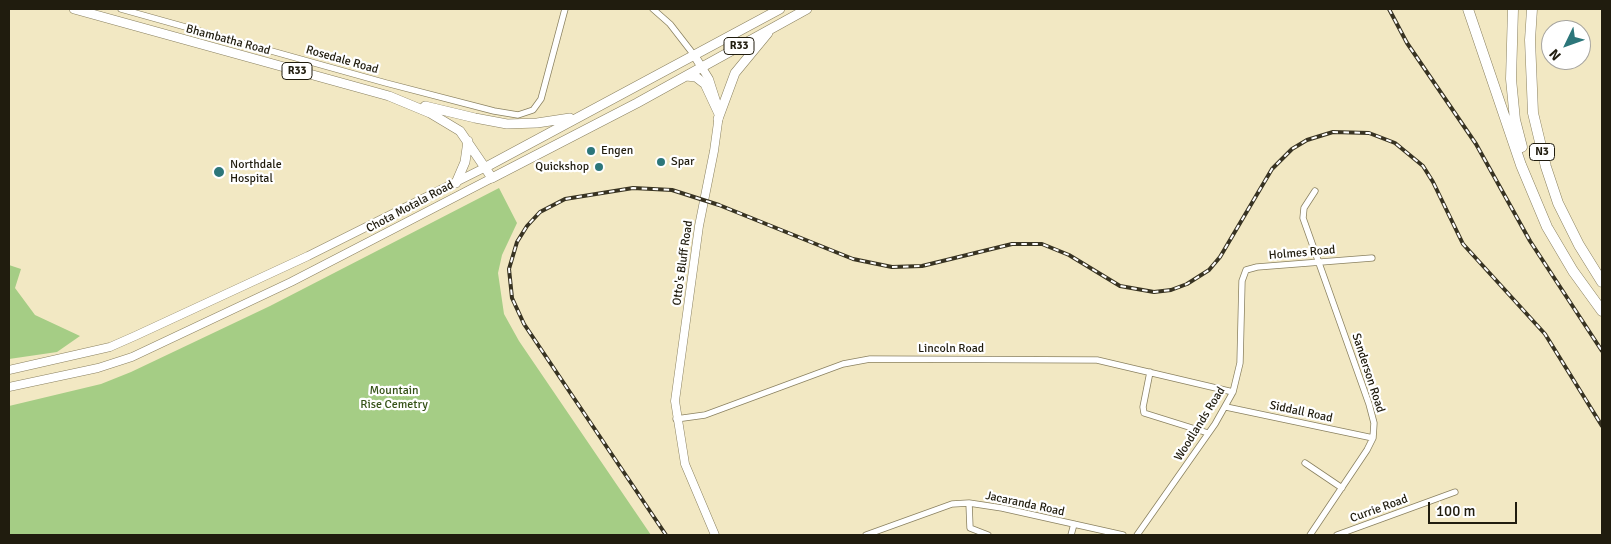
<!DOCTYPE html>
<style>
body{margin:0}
#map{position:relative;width:1611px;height:544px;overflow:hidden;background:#f2e8c3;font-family:Signika,sans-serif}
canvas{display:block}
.frame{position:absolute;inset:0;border:10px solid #201c0e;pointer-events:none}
.north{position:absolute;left:1541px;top:20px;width:50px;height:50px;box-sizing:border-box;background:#fff;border:1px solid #a6a49f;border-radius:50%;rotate:228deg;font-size:14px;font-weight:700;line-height:20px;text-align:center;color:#201c0e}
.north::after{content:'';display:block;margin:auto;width:18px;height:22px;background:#2c767a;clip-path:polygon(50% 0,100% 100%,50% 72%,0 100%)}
.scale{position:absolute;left:1428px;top:502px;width:89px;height:22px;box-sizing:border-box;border:2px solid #201c0e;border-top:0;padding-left:6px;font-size:15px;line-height:18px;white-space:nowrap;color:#201c0e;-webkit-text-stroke:4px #fff;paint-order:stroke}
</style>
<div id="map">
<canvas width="1611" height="544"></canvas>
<div class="frame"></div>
<div class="north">N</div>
<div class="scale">100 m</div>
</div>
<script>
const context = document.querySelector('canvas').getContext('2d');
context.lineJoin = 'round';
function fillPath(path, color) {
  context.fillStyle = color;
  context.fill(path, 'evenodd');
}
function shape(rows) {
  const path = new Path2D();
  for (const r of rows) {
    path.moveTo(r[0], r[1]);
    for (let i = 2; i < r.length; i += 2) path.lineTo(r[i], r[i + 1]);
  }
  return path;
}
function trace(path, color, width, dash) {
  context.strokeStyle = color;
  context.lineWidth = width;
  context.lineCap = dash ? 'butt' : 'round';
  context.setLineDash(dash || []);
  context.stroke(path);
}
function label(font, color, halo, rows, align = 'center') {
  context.font = font + ' Signika,sans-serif';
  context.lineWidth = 4.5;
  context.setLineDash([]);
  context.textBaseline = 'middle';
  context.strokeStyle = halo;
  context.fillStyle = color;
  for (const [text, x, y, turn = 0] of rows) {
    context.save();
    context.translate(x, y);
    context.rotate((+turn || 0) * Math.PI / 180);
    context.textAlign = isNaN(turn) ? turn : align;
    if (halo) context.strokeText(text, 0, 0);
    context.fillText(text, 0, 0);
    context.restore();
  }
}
const green = shape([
 [499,188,517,223,502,255,498,273,504,314,519,341,651,535,9,535,9,406,101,384,131,372,270,306],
 [9,265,21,269,15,288,35,315,80,336,57,352,9,359]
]);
const street = shape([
 [121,9,386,83,494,111,518,115,533,110,541,99,565,9],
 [653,9,670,24,694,55],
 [1150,372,1143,407,1144,413,1208,433],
 [1226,407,1373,438],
 [676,419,705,415,843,364,870,359,1097,360,1233,392],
 [1305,463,1342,488],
 [969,503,970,528,988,535],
 [866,535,952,504,969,503,1002,508,1123,535],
 [1071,535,1074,524],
 [1137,535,1215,424,1233,392,1240,363,1242,281,1246,270,1257,267,1372,258],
 [1310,535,1367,450,1373,438,1374,423,1369,404,1303,218,1304,208,1315,191],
 [1337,535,1455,492]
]);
const secondary = shape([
 [694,55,709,79,717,104],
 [9,370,110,347,135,336,308,256,486,167],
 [9,387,98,368,132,357,291,282,492,178],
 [715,535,685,464,675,401,699,226,714,151,719,115]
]);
const primary = shape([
 [74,9,389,96,430,113,460,131,492,178,637,103,807,9],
 [686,76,696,77,705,84,719,114],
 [425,106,475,118,507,124,537,123,570,118],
 [718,119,735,73,768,33],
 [486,167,780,9],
 [456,183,465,162,468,141]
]);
const highway = shape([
 [1468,9,1521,165,1547,227,1573,271,1602,311],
 [1513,9,1511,79,1515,120,1522,147],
 [1532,9,1530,40,1533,113,1546,167,1558,203,1579,245,1602,282]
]);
const rail = shape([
 [1389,9,1407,43,1476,144,1530,241,1602,351],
 [666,535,524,324,512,298,509,269,517,242,527,226,540,212,565,199,633,188,672,190,719,205,853,259,892,267,922,266,1012,244,1042,244,1069,255,1120,286,1154,292,1171,290,1187,284,1209,270,1220,257,1272,169,1292,149,1307,140,1333,132,1369,133,1395,143,1423,166,1433,182,1463,244,1545,334,1602,426]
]);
const markers = [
 [591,151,5,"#2c767a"],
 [661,162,5,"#2c767a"],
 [599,167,5,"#2c767a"],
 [219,172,6,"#2c767a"]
];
const shields = [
 [739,46,30],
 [297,71,30],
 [1542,152,25]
];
const shieldNames = [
 ["R33",739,46],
 ["R33",297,71],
 ["N3",1542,152]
];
const streetNames = [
 ["Bhambatha Road",228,40,15],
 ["Rosedale Road",342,60,16],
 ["Chota Motala Road",410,207,-28],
 ["Holmes Road",1302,253,-5],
 ["Otto's Bluff Road",683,263,-82],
 ["Lincoln Road",951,349],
 ["Sanderson Road",1368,373,72],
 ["Siddall Road",1301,412,12],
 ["Woodlands Road",1200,424,-58],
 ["Jacaranda Road",1025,504,12],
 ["Currie Road",1379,509,-20]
];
const poiNames = [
 ["Engen",601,151],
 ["Spar",671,162],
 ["Northdale",230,165],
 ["Hospital",230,179],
 ["Quickshop",589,167,"right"]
];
const parkNames = [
 ["Mountain",394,391],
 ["Rise Cemetry",394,405]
];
fillPath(green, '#a5cd85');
trace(street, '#8a8160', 7);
trace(secondary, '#8a8160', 9);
trace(primary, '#8a8160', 10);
trace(highway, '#8a8160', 11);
trace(street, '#fff', 5.5);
trace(secondary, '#fff', 8);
trace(primary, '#fff', 9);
trace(highway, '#fff', 10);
trace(rail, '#383322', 4);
trace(rail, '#fff', 2, [5.5]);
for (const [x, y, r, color] of markers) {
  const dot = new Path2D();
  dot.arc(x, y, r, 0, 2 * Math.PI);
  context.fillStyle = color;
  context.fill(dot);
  trace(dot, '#fff', 2);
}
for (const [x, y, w] of shields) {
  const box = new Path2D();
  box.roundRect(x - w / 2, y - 8.5, w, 17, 4);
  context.fillStyle = '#fff';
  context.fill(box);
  trace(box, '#201c0e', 1);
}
label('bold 11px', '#201c0e', null, shieldNames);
label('12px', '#201c0e', '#fff', streetNames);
label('12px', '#201c0e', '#fff', poiNames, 'left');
label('12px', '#355217', '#fff', parkNames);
</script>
